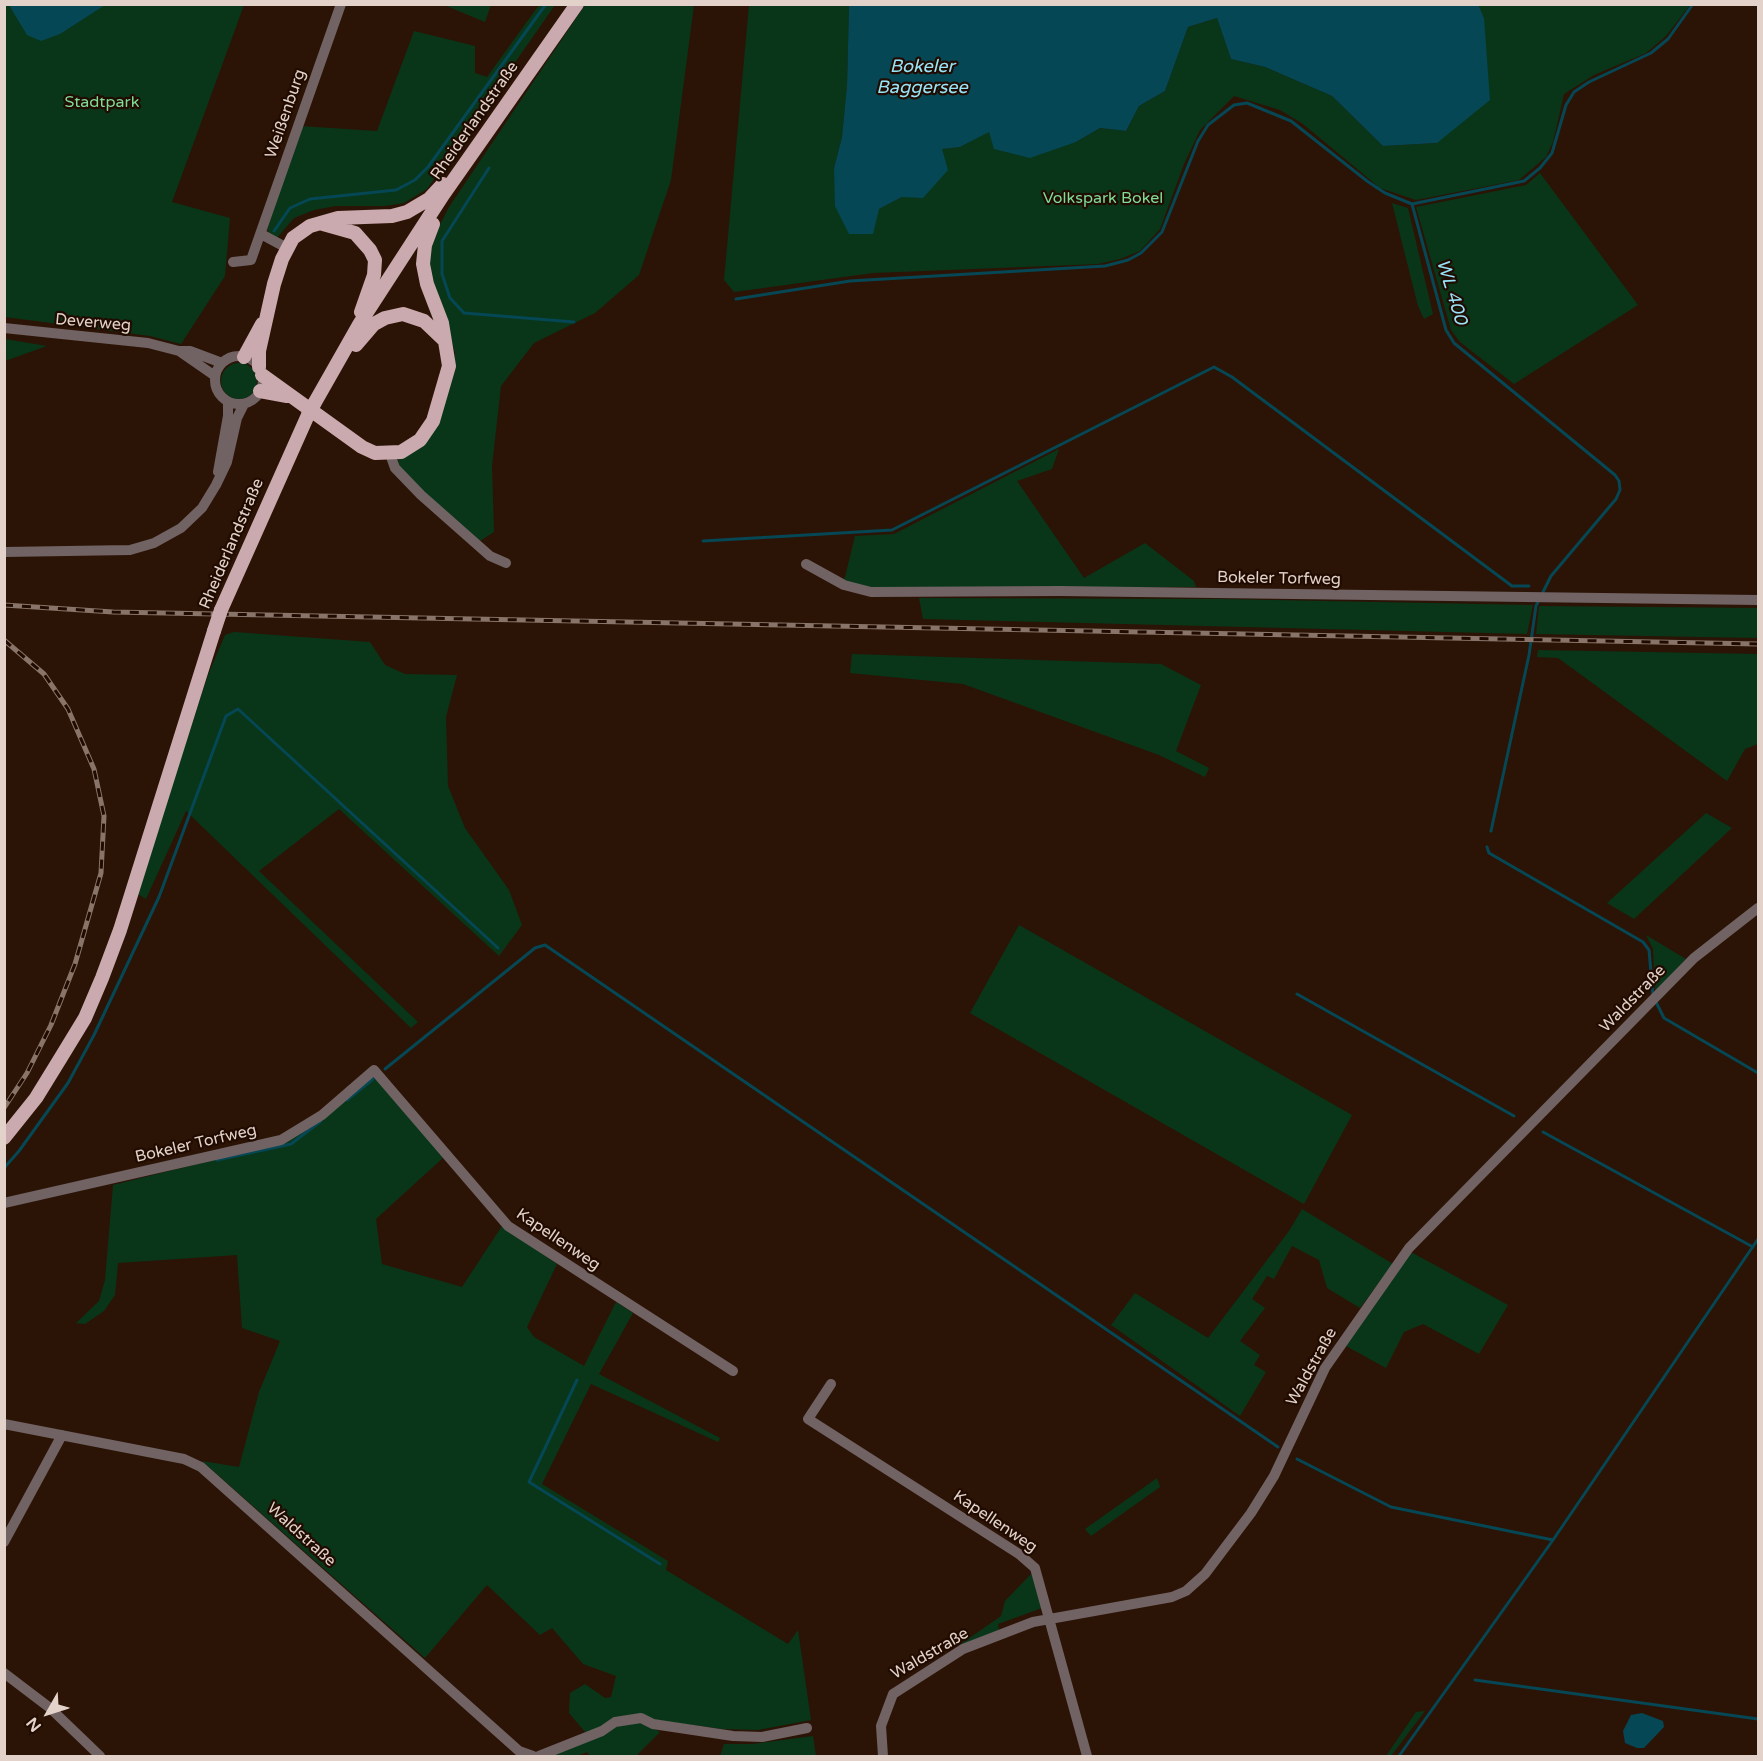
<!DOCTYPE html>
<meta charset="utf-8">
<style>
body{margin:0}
#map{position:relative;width:1763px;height:1761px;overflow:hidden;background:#2b1405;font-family:"Varela Round",sans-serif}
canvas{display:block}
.frame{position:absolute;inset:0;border:6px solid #e2d2c9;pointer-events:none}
.north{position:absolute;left:18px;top:1683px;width:60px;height:60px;-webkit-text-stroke:4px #210b00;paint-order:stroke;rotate:231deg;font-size:16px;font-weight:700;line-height:24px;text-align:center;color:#e2d2c9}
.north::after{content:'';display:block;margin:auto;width:21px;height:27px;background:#e2d2c9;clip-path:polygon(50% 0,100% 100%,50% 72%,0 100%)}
</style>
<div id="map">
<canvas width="1763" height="1761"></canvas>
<div class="frame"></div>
<div class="north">N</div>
</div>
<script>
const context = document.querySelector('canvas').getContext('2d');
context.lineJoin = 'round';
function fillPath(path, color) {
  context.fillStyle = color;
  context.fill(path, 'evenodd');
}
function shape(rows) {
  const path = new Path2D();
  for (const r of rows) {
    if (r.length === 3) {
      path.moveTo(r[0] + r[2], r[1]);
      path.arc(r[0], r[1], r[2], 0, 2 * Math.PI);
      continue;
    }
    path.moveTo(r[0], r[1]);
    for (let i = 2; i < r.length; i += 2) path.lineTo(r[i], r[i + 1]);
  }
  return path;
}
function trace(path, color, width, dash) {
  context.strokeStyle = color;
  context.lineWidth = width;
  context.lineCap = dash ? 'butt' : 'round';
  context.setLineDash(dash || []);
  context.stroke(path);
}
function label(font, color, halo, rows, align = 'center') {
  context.font = font + ' "Varela Round",sans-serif';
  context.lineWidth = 4.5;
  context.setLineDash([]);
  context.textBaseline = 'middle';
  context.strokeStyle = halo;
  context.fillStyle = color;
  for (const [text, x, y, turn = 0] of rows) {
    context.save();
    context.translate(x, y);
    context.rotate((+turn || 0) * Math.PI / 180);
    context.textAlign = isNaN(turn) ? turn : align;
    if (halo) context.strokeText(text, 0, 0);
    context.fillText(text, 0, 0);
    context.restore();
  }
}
const green = shape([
 [5,5,244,5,172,202,230,218,225,276,181,344,150,336,5,317],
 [444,5,491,4,491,5,485,22],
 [539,5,555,5,427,189,404,203,385,206,336,206,314,210,294,218,276,239,267,230,300,126,377,131,414,31,475,46,475,73,487,77],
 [585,5,694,5,671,180,639,275,595,313,534,343,501,386,492,466,494,532,480,541,405,475,399,465,398,457,415,450,455,371,455,353,448,326,431,281,429,246,449,207],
 [749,5,849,5,847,85,842,137,834,168,879,209,902,197,942,149,960,147,990,131,1076,142,1100,128,1126,131,1139,106,1165,91,1188,27,1217,18,1231,59,1265,67,1332,96,1383,146,1437,143,1484,18,1478,5,1690,5,1666,36,1646,53,1594,75,1564,94,1553,142,1546,157,1519,180,1416,200,1380,188,1303,124,1280,110,1234,96,1200,130,1184,164,1160,229,1140,251,1120,259,1098,264,873,273,734,292,724,280],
 [1540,173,1638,305,1514,384,1460,342,1451,330,1416,207,1526,185],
 [1392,203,1408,208,1433,314,1424,319,1418,306],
 [5,339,47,346,5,361],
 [239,381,18],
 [1059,449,1052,469,1017,481,1084,578,1145,543,1194,581,1196,587,870,588,844,581,855,536,894,534],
 [919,598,1220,599,1533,605,1527,634,923,619],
 [1539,606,1758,608,1758,638,1536,634],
 [234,632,370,642,385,665,405,674,457,675,446,717,448,786,465,828,509,890,522,925,499,956,339,809,259,871,418,1022,411,1028,186,811,146,899,136,893,208,675,225,635],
 [1538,650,1758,654,1758,744,1745,749,1727,781,1558,658,1537,657],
 [852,654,1161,664,1201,685,1176,751,1209,768,1205,777,1159,755,963,684,850,673],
 [1706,813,1732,828,1634,919,1607,903],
 [1019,925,1352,1115,1304,1204,970,1013],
 [1646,935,1686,959,1655,992,1653,949],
 [374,1074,444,1157,376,1219,382,1264,462,1287,502,1226,557,1264,527,1327,534,1337,584,1366,616,1302,633,1313,599,1374,720,1438,718,1442,591,1384,542,1484,668,1561,666,1570,788,1644,798,1630,811,1720,758,1730,722,1729,655,1720,585,1732,569,1713,570,1693,585,1684,605,1698,611,1697,616,1676,583,1664,552,1628,540,1635,487,1585,425,1658,202,1461,239,1467,259,1392,280,1341,242,1328,237,1255,118,1263,115,1295,104,1311,85,1324,76,1323,99,1301,105,1280,113,1185,282,1143],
 [1302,1209,1393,1264,1360,1308,1327,1288,1319,1260,1292,1246,1274,1279,1267,1276,1252,1299,1265,1308,1240,1341,1260,1355,1254,1365,1266,1372,1240,1416,1111,1325,1135,1293,1208,1338,1289,1231],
 [1411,1252,1508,1305,1479,1354,1423,1324,1404,1332,1386,1368,1346,1346],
 [1157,1478,1160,1487,1091,1536,1085,1529],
 [1033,1572,1042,1608,998,1624,999,1630,958,1646,1001,1616,1005,1601],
 [1425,1711,1391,1756,1386,1756,1416,1712],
 [641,1721,660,1732,636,1756,590,1756,587,1752,577,1756,551,1756,617,1726],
 [813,1736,816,1756,720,1756,724,1744,752,1744]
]);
const water = shape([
 [1478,4,1484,18,1490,100,1437,143,1383,146,1332,96,1265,67,1231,59,1217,18,1188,27,1165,91,1139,106,1126,131,1100,128,1076,142,1030,158,994,149,989,132,960,147,942,149,948,170,923,198,902,197,879,209,873,234,849,234,835,206,834,168,842,137,847,85,849,5],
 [9,5,9,4,105,5,60,34,41,41,27,35],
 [1642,1713,1663,1721,1664,1727,1644,1748,1637,1748,1625,1743,1623,1731,1631,1715]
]);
const stream = shape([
 [489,168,442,241,442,274,450,298,464,313,574,322],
 [274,231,290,208,310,199,396,190,415,180,428,167,546,4],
 [736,299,850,281,1105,266,1128,260,1141,253,1162,232,1198,141,1208,125,1234,105,1247,103,1291,121,1367,181,1385,193,1412,204],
 [703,541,892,530,1214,367,1232,377,1512,586,1529,586],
 [1491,831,1529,655,1536,606,1551,576,1616,499,1620,490,1619,481,1615,475,1454,343,1446,330,1412,204,1524,181,1540,168,1552,153,1566,105,1574,92,1589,82,1651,53,1668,39,1693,4],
 [1487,847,1489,853,1643,942,1649,950,1653,996],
 [1297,994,1514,1116],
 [1656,1002,1664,1018,1758,1073],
 [385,1069,535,948,545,945,1278,1447],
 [347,1100,373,1079],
 [1543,1132,1753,1247],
 [217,1160,291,1144,321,1121],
 [4,1168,19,1151,68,1083,94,1035,159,897,226,716,238,709,498,948],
 [577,1380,529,1482,660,1564],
 [1297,1459,1391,1507,1553,1540],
 [1475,1680,1758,1719],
 [1399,1756,1553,1540,1758,1239]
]);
const minor = shape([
 [261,234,287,248],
 [233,262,251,260,341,4],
 [4,328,148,343,179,351,190,351,222,363],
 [179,351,215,376],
 [239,380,24],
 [390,454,395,468,421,495,490,556,506,563],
 [218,472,228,416,228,402],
 [4,552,130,550,154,543,181,528,202,508,216,485,227,462,237,418,244,404],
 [806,564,844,585,871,592,1060,591,1758,600],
 [4,1203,281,1140,322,1115,374,1070,508,1226,733,1371],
 [831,1384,808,1419,1019,1554,1035,1568,1087,1756],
 [4,1424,184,1459,201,1467,519,1751,533,1756],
 [4,1542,62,1435],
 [4,1673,50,1708,100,1756],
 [539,1756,602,1731,615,1722,641,1718,653,1724,733,1736,762,1737,807,1728],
 [883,1756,881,1726,893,1694,963,1649,1033,1622,1172,1597,1186,1591,1205,1574,1251,1513,1274,1476,1325,1368,1409,1248,1694,958,1758,908]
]);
const major = shape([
 [323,224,355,233,370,250,375,260,374,275,361,312],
 [356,345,374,324,385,318,403,314,424,321,445,341],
 [244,357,262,324],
 [259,367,259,351,274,284,282,259,293,238,310,226,338,218,392,216,407,212,429,199,443,184],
 [262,375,362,447,375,453,401,452,420,440,433,421,449,366,442,323,427,284,423,264,425,245,433,224],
 [260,391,287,396],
 [314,404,360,323,443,195,577,4],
 [221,610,308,415],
 [4,1138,36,1098,60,1059,85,1018,102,978,120,930,214,631]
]);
const rail = shape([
 [4,605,113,612,1758,644],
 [4,640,44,674,68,709,94,769,104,816,101,873,75,964,51,1025,27,1073,4,1108]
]);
const majorBridge = shape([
 [308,415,314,404],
 [214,631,221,610]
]);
const parkNames = [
 ["Stadtpark",102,103],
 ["Volkspark Bokel",1103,199]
];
const streetNames = [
 ["Weißenburg",286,114,-71],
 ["Rheiderlandstraße",475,121,-55],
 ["Deverweg",93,323,5],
 ["Rheiderlandstraße",232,544,-67],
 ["Bokeler Torfweg",1279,579,1],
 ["Waldstraße",1633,999,-46],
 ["Bokeler Torfweg",196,1144,-13],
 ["Kapellenweg",558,1240,34],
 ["Waldstraße",1312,1367,-61],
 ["Kapellenweg",995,1522,34],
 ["Waldstraße",301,1535,42],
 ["Waldstraße",930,1654,-30]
];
const waterNames = [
 ["Bokeler",922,67],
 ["Baggersee",922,88],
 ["WL 400",1451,292,73]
];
fillPath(green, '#093619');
fillPath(water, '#054754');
trace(stream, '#054754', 3);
trace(minor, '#716264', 10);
trace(major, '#caaaae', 14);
trace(rail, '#887468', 5);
trace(rail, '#210b00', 3, [9]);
trace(majorBridge, '#caaaae', 14);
label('16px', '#7ddd96', '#210b00', parkNames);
label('16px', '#e2d2c9', '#210b00', streetNames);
label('italic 18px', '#97e4f8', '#210b00', waterNames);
</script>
